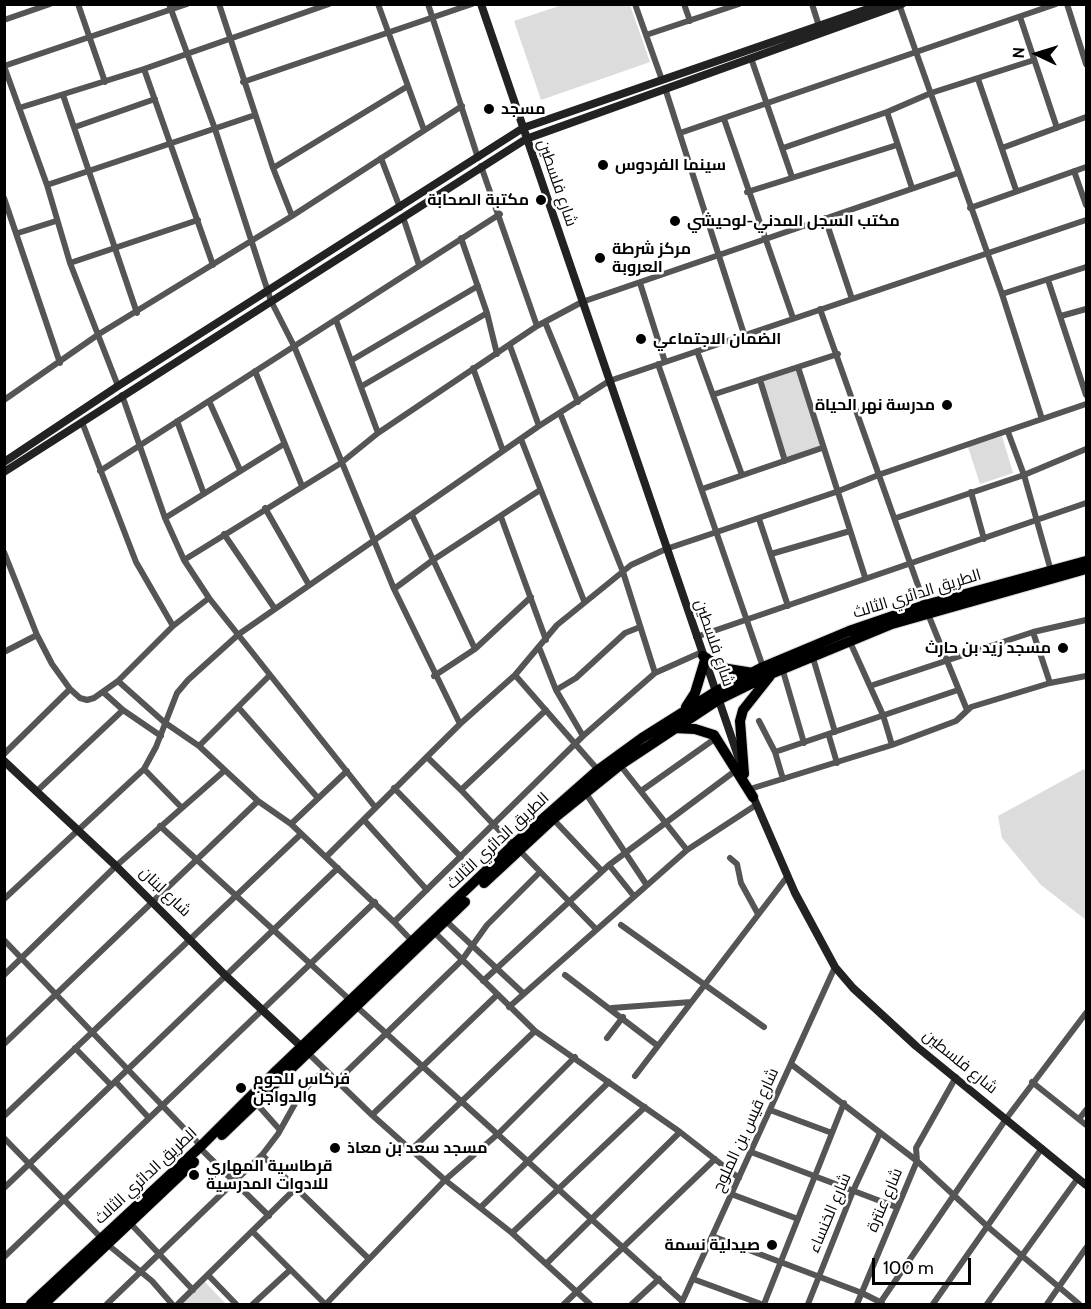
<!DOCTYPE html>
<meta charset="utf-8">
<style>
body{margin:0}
#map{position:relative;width:1091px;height:1309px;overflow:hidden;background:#fff;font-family:Cabin,sans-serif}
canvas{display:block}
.frame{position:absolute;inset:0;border:6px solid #000;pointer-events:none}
.north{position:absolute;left:1007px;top:24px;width:60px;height:60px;-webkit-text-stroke:4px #fff;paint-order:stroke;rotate:274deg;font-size:16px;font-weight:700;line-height:24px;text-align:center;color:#000}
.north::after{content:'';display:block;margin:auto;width:21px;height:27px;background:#000;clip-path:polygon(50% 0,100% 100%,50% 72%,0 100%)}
.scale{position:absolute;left:872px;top:1258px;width:99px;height:27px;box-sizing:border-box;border:3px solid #000;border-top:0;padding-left:8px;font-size:18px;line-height:21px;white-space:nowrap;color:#000;-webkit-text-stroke:4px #fff;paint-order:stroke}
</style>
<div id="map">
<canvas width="1091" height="1309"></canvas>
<div class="frame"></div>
<div class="north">N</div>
<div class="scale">100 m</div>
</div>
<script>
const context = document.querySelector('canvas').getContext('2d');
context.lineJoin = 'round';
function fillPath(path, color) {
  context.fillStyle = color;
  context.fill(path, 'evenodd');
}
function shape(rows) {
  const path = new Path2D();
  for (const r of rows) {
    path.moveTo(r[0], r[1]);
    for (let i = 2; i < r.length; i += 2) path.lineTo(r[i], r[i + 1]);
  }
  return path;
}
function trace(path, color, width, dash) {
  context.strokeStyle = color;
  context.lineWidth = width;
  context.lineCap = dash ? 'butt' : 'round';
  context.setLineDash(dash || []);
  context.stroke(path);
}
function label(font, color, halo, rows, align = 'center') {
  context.font = font + ' Cabin,Cairo,sans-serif';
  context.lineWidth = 5;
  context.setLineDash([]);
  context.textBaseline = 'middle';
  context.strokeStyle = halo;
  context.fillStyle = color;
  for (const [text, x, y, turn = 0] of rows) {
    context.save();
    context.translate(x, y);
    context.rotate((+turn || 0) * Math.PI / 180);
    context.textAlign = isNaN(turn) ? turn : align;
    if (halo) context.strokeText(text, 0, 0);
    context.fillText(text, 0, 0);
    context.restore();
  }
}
const green = shape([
 [562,5,630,5,650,62,541,100,514,21],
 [798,367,822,448,785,461,760,380],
 [1002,436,1013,473,980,484,968,447],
 [1084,769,1086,773,1086,920,1041,885,1002,838,998,816],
 [205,1282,226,1304,182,1304]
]);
const street = shape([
 [78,4,105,82],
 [169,4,215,129,271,301,294,346,394,589,460,724],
 [219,4,273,168,292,216],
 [378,4,424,130],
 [428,4,478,158],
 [635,4,662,80],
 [684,4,690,21],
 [812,4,819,26],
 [899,4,1002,294,1042,419],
 [1067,4,1086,64],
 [1020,17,1057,128],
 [4,20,50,4],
 [646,35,739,4],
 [751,58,792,177],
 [4,66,47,185,70,263,118,386],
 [4,66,187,4],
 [144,69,213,265],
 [978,79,1016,190],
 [243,82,472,4],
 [665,88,744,334],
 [63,95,137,313],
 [19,108,144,69,329,4],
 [887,112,912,188],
 [724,119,793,318],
 [75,127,155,99],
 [680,133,1056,4],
 [783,148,887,112,931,93,1034,60],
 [1002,148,1086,117],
 [381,158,400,208],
 [481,166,537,326],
 [273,168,408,86],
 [1074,171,1086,205],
 [47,185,255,115],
 [747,192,897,145],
 [4,198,60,363],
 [970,208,1086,167],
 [403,217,419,265],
 [825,218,852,299],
 [18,233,56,221],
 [461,238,487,313,497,354],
 [70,263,198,220],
 [1048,280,1086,395],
 [640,283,665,362],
 [1002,294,1086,267],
 [820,309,925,605],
 [1061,316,1086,309],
 [336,320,378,433],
 [545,322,578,402],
 [510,346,539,426],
 [697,351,742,475],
 [352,360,478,286],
 [658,364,763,667],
 [798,367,865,577],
 [473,368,503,451],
 [255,371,302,486],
 [760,380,785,461],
 [362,386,487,313],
 [715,394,838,354],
 [122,395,165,518,184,560,209,598,375,807],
 [4,400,99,334,292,216,462,106],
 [209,401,240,470],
 [560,413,623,572,655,673],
 [177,421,204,494],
 [82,422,136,562,173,626],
 [1008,432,1024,475,1051,571],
 [521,439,584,601],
 [100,471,500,214],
 [702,489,822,448],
 [971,492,984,539],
 [265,508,309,585],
 [412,515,475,649],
 [501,517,546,640],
 [165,518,284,444],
 [896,518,1024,475,1086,449],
 [759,519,788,606],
 [224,534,275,609],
 [4,552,37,635,52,664,70,689,80,698,87,700,94,698,118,681],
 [771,554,850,531],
 [184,560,341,463,378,433,537,326,582,302,958,173],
 [394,589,433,560,540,490],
 [209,598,173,626,118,681,164,722,199,746,258,801,291,824,394,922,583,736,655,673,702,652],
 [928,614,967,710],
 [1033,632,1050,683],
 [696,637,1086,503],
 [850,642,883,715,892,745],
 [539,647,556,690],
 [4,652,37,635],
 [813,658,835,732],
 [783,671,804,743],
 [515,675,598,770],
 [434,676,475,649,531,597],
 [870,686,1033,632,1086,620],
 [103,692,123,710],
 [238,707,317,797],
 [759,721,775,752],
 [583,736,556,690,576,678,625,633,640,627],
 [829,736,837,763],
 [199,746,270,675],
 [4,754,70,689],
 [427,757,461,790],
 [620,765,687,850],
 [144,769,181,807],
 [783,779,775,752,958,690],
 [394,788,461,857],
 [750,789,892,745,956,721,971,707,1050,683,1086,676],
 [37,791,123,710,161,736],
 [641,791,716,738],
 [585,792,646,884],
 [553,819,602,871],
 [364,820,427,890],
 [291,824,347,771],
 [160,826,351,1001],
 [513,845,461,790,546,710],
 [520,851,595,928],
 [326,857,460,724,515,675,557,625,631,565,666,549,836,492,881,474,1086,404],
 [730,858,737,864,741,883,758,914],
 [609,865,633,895],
 [4,899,144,769,156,747,177,693,188,680,239,634,539,426,609,381,1086,220],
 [446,921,523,993],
 [394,922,413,942],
 [621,925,764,1027],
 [435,933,535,1031,680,1132,739,1178],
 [4,940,201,1146],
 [4,975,116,866,224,771],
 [565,975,658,1046],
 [483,981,609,865,735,771],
 [357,1007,682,1301],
 [509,1007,687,850,756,805],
 [612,1008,691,1002],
 [607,1038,623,1017],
 [4,1044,258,801],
 [75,1048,111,1085],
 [308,1053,372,1115,445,1180,512,1233,590,1304],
 [791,1064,917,1161,988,1227,1079,1304],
 [635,1076,787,877],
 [116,1082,149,1118],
 [336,1082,462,960,487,925,540,872],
 [1032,1082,1086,1125],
 [256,1103,280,1130],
 [770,1110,832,1133],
 [372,1115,497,995],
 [4,1116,301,834],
 [1079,1119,1086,1110],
 [4,1138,107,1244,152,1281,172,1304],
 [411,1150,535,1031],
 [204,1152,269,1216],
 [751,1152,896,1207],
 [262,1155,369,1259],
 [4,1188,338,868],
 [731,1194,798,1219],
 [481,1207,609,1082],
 [130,1223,193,1290],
 [253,1232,325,1304],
 [512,1233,645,1107],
 [712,1236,862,1293,882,1303],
 [4,1257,375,902],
 [546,1264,680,1132],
 [208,1275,236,1304],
 [693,1279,761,1304],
 [682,1302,835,967],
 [880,1303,1006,1119,1086,1013],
 [107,1304,262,1155,278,1134,301,1093,324,1070],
 [178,1304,295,1189],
 [253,1304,290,1270],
 [326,1304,445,1180,499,1133,575,1057],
 [564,1304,715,1159],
 [632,1304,659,1279],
 [764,1304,844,1103],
 [808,1304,853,1191,880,1133],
 [857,1304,917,1161,916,1148,956,1077],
 [933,1304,1042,1148],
 [987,1304,1078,1178],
 [1047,1304,1086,1248]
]);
const secondary = shape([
 [481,4,740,762],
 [4,462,118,386,523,128,882,4],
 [4,472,526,139,902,4],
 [4,761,116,866,226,976,306,1051],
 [752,794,795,893,835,967,853,988,916,1046,1086,1185]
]);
const highway = shape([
 [703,656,722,668,753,673],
 [686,707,695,693,705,660],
 [674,728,695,729,714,735,753,797],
 [744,774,740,721,743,710,770,676],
 [484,883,553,819,620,765,718,700,771,674,892,624,1086,569],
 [222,1135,465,902],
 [31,1304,201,1146,277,1070,513,845,598,770,642,738,715,692,763,667,849,631,925,605,1086,561],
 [44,1304,194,1162]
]);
const markers = [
 [489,109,6,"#000"],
 [603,165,6,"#000"],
 [541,200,6,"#000"],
 [675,221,6,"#000"],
 [600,258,6,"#000"],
 [641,339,6,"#000"],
 [947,405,6,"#000"],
 [1063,648,6,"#000"],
 [241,1088,6,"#000"],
 [335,1148,6,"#000"],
 [194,1175,6,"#000"],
 [772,1245,6,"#000"]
];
const poiNames = [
 ["مسجد",501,109],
 ["سينما الفردوس",615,165],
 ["مكتبة الصحابة",529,200,"right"],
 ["مكتب السجل المدني-لوحيشي",687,221],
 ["مركز شرطة",612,249],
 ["العروبة",612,267],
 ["الضمان الاجتماعي",653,339],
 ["مدرسة نهر الحياة",935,405,"right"],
 ["مسجد زيد بن حارث",1051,648,"right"],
 ["فركاس للحوم",253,1079],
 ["والدواجن",253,1097],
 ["مسجد سعد بن معاذ",347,1148],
 ["قرطاسية المهاري",206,1166],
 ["للادوات المدرسية",206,1184],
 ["صيدلية نسمة",760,1245,"right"]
];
const streetNames = [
 ["شارع فلسطين",557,183,71],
 ["الطريق الدائري الثالث",917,594,-17],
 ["شارع فلسطين",714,643,71],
 ["الطريق الدائري الثالث",498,841,-43],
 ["شارع لبنان",165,892,44],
 ["شارع فلسطين",960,1062,39],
 ["شارع قيس بن الملوح",746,1130,-65],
 ["الطريق الدائري الثالث",146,1176,-43],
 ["شارع عنترة",885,1200,-67],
 ["شارع الخنساء",830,1213,-67]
];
fillPath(green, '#dcdcdc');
trace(highway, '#dbdbdb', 12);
trace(street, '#555', 6);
trace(secondary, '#222', 8);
trace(highway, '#000', 10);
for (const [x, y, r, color] of markers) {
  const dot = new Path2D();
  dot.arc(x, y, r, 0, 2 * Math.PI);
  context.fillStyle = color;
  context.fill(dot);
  trace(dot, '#fff', 2);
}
label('bold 16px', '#000', '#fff', poiNames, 'left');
label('16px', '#000', '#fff', streetNames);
</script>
